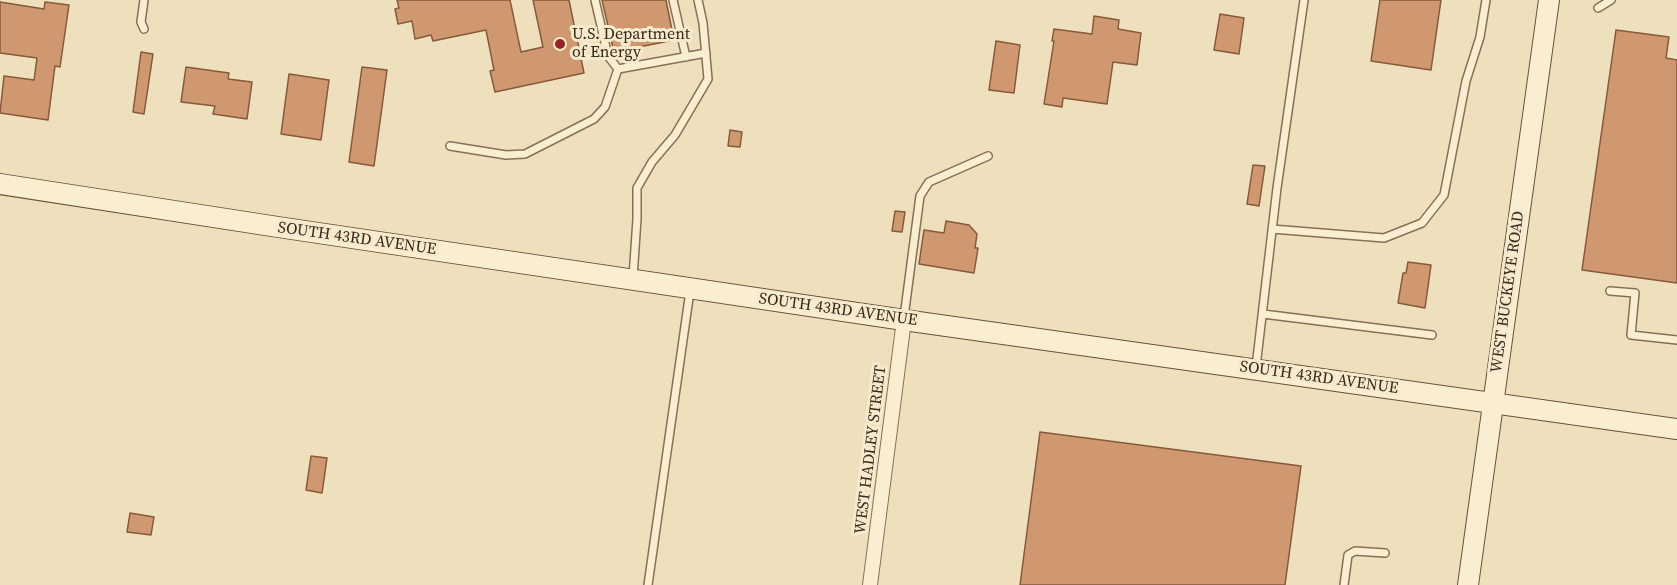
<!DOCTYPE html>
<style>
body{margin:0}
canvas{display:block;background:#efe0bd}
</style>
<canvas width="1677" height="585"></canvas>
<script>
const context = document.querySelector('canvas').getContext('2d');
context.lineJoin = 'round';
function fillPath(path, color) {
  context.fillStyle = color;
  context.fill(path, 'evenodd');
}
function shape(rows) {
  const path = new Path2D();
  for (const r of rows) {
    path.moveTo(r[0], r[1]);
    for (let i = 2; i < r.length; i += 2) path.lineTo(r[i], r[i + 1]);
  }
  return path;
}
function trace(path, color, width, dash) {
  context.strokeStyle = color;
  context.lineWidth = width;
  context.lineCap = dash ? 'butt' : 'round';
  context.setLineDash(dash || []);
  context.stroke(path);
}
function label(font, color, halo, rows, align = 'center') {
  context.font = font + ' "Source Serif 4",serif';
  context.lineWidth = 6;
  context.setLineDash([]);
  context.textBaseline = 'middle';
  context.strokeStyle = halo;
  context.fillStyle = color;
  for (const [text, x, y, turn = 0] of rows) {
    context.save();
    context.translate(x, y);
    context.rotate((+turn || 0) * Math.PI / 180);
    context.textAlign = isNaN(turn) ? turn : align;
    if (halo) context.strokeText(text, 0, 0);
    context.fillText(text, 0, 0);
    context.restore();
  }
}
const building = shape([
 [397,0,510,0,521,52,543,47,533,0,569,0,584,73,495,92,490,71,494,70,486,30,433,41,431,35,415,39,412,21,398,24,395,9,399,8,397,0],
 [602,0,666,0,674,40,614,52,602,0],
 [1380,0,1441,0,1431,70,1371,61,1380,0],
 [0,2,44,9,45,2,69,5,60,67,55,66,48,120,0,113,4,76,34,80,37,58,0,53,0,2],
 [1220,14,1244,18,1239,54,1214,50,1220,14],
 [1094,16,1119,20,1118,29,1141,33,1137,65,1113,62,1107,104,1063,98,1062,107,1044,104,1054,41,1052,41,1054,29,1092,34,1094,16],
 [1616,30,1669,37,1666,58,1677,60,1677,283,1582,270,1616,30],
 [996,41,1020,45,1014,93,989,90,996,41],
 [141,52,153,54,144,114,133,112,141,52],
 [186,67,229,73,228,79,252,82,247,119,213,114,215,106,181,102,186,67],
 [362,67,387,70,374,166,349,162,362,67],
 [289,74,329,80,321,140,281,134,289,74],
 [730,130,742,132,740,147,728,146,730,130],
 [1253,165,1265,166,1259,206,1247,204,1253,165],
 [895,211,905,212,902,232,892,231,895,211],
 [946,221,969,225,977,234,975,248,978,248,974,273,919,264,924,230,944,233,946,221],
 [1408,262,1431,265,1425,308,1398,303,1403,273,1406,273,1408,262],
 [1040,432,1301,466,1285,585,1020,585,1040,432],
 [311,456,327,458,322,493,306,490,311,456],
 [130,513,154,517,151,535,127,532,130,513]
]);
const lane = shape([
 [595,0,608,56,618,69],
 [673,0,686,57],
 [1598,8,1611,0],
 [144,29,141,22,144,0],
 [450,146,506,155,525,154,594,119,605,107,618,69,706,53],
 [1272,229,1384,238,1422,223,1444,195,1466,81,1480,37,1486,0],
 [633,277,637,219,637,188,652,162,675,135,708,79,703,23,698,0],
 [1610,291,1635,293,1631,335,1677,340],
 [1263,314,1432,335],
 [904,317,920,196,929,182,988,156],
 [1256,367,1277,188,1304,0],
 [648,585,690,291],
 [1344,585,1348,555,1355,551,1385,553]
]);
const street = shape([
 [870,585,904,320]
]);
const secondary = shape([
 [0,184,278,227,904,320,1677,429],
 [1468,585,1549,0]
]);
const markers = [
 [560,44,6,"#982425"]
];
const poiNames = [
 ["U.S. Department",572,35],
 ["of Energy",572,53]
];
const streetNames = [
 ["SOUTH 43RD AVENUE",357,239,8],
 ["WEST BUCKEYE ROAD",1508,292,-82],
 ["SOUTH 43RD AVENUE",838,310,8],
 ["SOUTH 43RD AVENUE",1319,378,8],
 ["WEST HADLEY STREET",871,450,-83]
];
fillPath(building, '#cf9871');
trace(building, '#87593b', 1.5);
trace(lane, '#877056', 10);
trace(street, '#877056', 16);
trace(secondary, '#695139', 22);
trace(lane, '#faeed0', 7);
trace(street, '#faeed0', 14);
trace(secondary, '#faeed0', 20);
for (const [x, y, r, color] of markers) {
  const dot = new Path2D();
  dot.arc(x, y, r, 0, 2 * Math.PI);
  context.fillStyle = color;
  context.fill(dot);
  trace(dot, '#f6eacd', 2);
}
label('16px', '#36281b', '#f6eacd', poiNames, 'left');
label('16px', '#36281b', '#f6eacd', streetNames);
</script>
